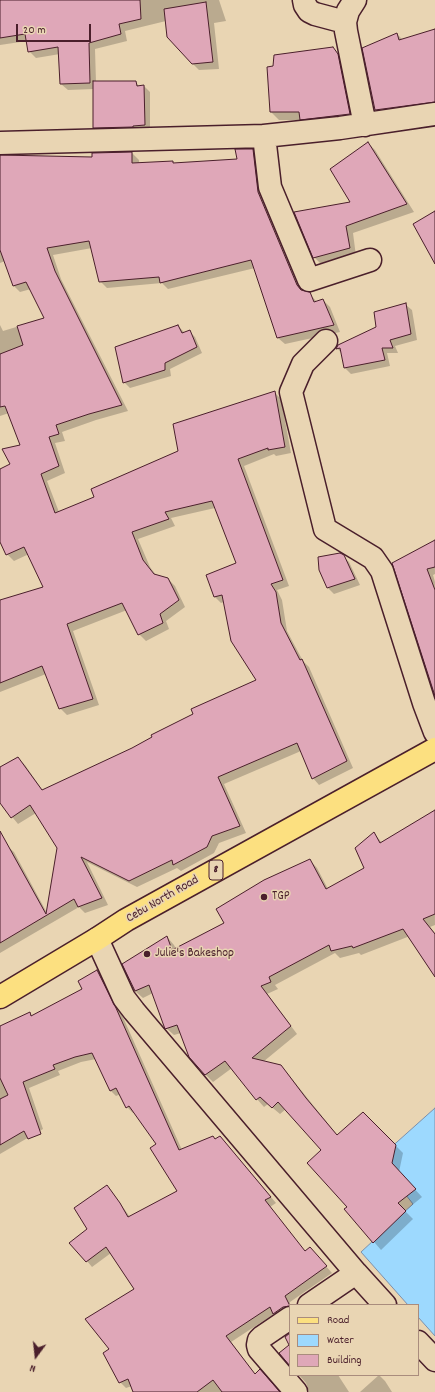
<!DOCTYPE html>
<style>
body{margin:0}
#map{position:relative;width:435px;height:1392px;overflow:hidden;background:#e9d5b3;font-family:Dekko,sans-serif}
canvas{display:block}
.legend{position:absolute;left:289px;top:1304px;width:130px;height:72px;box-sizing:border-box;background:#e9d5b3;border:1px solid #a98c7d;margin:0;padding:5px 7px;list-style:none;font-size:12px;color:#4a1f2b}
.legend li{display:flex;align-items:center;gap:8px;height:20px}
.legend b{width:20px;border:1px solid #a98c7d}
.north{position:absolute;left:16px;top:1336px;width:40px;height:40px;-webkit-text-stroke:3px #e9d5b3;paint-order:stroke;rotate:195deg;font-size:11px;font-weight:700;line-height:16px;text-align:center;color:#4a1f2b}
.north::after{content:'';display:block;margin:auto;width:14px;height:18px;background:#4a1f2b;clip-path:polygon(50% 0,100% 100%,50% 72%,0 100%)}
.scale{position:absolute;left:16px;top:24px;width:75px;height:18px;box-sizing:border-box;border:2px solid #4a1f2b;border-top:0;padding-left:5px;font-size:12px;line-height:14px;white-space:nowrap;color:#4a1f2b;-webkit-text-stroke:3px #e9d5b3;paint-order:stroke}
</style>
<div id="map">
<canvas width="435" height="1392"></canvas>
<ul class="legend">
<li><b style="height:5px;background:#fce080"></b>Road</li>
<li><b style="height:11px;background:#9dd9fe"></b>Water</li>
<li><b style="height:11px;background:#dfa7b8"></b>Building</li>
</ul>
<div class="north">N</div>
<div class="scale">20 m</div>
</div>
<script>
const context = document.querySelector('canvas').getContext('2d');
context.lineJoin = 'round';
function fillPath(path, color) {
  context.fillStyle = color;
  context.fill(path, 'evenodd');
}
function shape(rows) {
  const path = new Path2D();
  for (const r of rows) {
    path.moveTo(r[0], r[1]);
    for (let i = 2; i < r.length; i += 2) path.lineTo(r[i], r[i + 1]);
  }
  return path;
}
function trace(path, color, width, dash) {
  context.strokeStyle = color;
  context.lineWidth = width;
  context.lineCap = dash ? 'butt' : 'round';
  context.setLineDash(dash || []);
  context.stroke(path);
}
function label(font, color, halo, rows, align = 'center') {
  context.font = font + ' Dekko,sans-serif';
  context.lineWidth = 3;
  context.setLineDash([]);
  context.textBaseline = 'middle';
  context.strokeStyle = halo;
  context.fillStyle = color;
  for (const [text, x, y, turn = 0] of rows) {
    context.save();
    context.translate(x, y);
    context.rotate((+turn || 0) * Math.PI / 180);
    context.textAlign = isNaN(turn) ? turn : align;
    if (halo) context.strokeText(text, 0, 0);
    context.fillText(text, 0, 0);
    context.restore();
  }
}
const water = shape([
 [435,1108,435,1336,418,1317,418,1305,408,1305,361,1252,413,1204,378,1159,435,1108]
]);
const shadow = shape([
 [0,0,219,0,226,21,214,23,219,69,199,70,192,63,166,21,125,31,127,41,95,49,96,82,135,82,140,87,144,86,150,92,150,130,100,134,94,128,94,89,68,90,61,84,60,54,36,58,29,51,27,41,0,45],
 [435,30,435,109,382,116,376,110,397,34,403,40],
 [332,48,341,56,358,122,309,127,302,120,279,120,271,112],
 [368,143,375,150,414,212,353,233,356,256,322,265,314,257,352,203],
 [253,150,259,157,265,199,303,291,309,293,317,302,323,300,330,307,340,332,285,344,278,338,255,268,168,289,162,283,107,288,100,281,92,248,53,255,61,279,128,411,96,420,62,432,65,441,55,443,65,473,47,481,59,512,95,497,179,451,274,392,281,399,291,453,276,456,274,454,244,466,289,586,277,590,282,600,287,631,303,661,309,667,353,768,319,785,313,778,301,751,224,784,246,833,219,843,214,853,181,871,177,868,137,887,87,862,108,905,85,913,79,907,0,953,0,850,7,846,14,852,47,913,58,848,36,813,18,824,0,802,0,768,18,758,25,765,43,791,133,749,257,680,224,602,221,603,214,596,237,564,215,508,171,518,175,526,138,539,150,567,156,575,168,579,175,586,185,607,166,621,169,629,146,641,139,634,127,610,73,631,99,705,67,715,60,708,46,674,0,692,0,601,44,587,29,554,14,561,7,554,0,540,0,471,11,465,21,446,9,413,0,416,0,325,3,331,46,318,31,289,20,292,14,286,5,261,0,263,0,156,93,158,132,153,139,160,139,164,174,164,238,160],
 [406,305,412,310,417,340,395,346,398,353,387,353,390,366,351,374,345,368,342,354,337,348,377,328],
 [178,326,185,333,189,331,195,337,202,353,170,369,171,376,130,388,124,382],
 [435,541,435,574,433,575,435,582,435,691,393,564],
 [343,556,349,562,360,585,334,594,328,588,320,570],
 [435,811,435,925,430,927,435,933,435,968,410,936,361,955,359,953,340,958,335,953,275,985,278,989,267,994,297,1034,263,1062,281,1066,288,1074,338,1136,363,1113,403,1153,399,1172,422,1197,405,1211,413,1219,381,1250,346,1209,348,1207,322,1151,286,1109,280,1114,268,1104,264,1107,257,1099,232,1068,213,1082,205,1074,181,1033,174,1035,166,1028,153,993,143,998,135,991,167,937,174,945,176,949,226,924,310,860,317,868,328,889,365,868,374,833,382,843],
 [97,971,103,977,122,1015,182,1150,215,1140,225,1143,276,1203,270,1207,305,1252,315,1254,332,1273,290,1302,290,1313,280,1319,274,1314,231,1342,255,1374,279,1392,134,1392,132,1386,126,1388,120,1382,110,1349,136,1289,111,1253,92,1267,87,1261,88,1229,107,1186,112,1192,130,1217,178,1192,158,1144,135,1112,133,1113,127,1107,121,1094,116,1096,110,1090,96,1059,81,1062,58,1071,60,1075,29,1088,43,1129,0,1154,0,1036,29,1013,33,1016,83,990],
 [299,1375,338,1375,349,1392,309,1392,306,1383],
 [379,1375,385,1381,392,1392,360,1392]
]);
const building = shape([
 [0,0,140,0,141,19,119,24,121,34,89,43,90,83,60,84,58,47,28,52,25,34,0,38,0,0],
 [206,2,213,62,192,64,167,37,164,9,206,2],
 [435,29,435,102,375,110,362,48,397,33,399,40,435,29],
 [333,47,338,54,350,114,300,120,299,112,270,112,267,67,273,66,274,55,333,47],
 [93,81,136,81,137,86,144,85,145,125,133,126,133,127,93,128,93,81],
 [368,142,407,204,346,226,350,248,313,258,294,212,350,202,330,169,368,142],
 [235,149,253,149,258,192,297,285,301,290,310,292,314,302,323,299,334,325,277,338,251,260,160,283,159,277,99,282,89,241,47,248,55,271,122,405,89,414,56,425,59,434,49,437,59,466,41,474,55,513,94,497,91,489,178,451,173,424,275,391,285,447,268,450,268,448,238,459,283,580,271,584,276,592,281,623,300,660,302,659,347,761,312,779,297,743,218,777,240,826,212,836,207,847,173,865,172,860,129,881,81,857,102,898,78,907,74,899,0,943,0,831,46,914,57,848,30,805,11,818,0,803,0,767,18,757,42,790,132,748,152,737,151,735,193,714,191,709,256,680,231,641,222,595,214,597,206,575,236,563,212,501,165,512,169,519,132,532,143,560,154,574,168,578,179,600,160,614,163,623,138,635,122,603,67,624,93,699,59,709,42,666,0,683,0,600,43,587,24,547,6,555,0,542,0,469,10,464,2,449,20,445,5,406,0,407,0,354,23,345,17,326,44,318,26,282,13,286,0,250,0,155,92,157,92,153,132,152,132,163,173,161,173,163,237,159,235,149],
 [435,211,435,264,413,224,435,211],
 [406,303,411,334,390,340,393,348,382,348,385,360,344,368,340,348,336,349,338,345,376,327,374,312,406,303],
 [178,325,182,333,190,330,197,347,165,363,165,370,123,383,115,347,178,325],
 [435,540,435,567,427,569,435,590,435,696,392,563,435,540],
 [340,553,344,555,355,579,327,588,319,570,318,557,340,553],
 [435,810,435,914,423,919,435,934,435,977,403,929,353,948,352,946,331,951,329,945,269,977,271,982,261,986,291,1026,252,1058,281,1065,306,1098,337,1135,363,1112,396,1145,392,1163,416,1189,398,1203,406,1211,373,1243,344,1209,347,1207,307,1163,321,1150,278,1102,272,1108,260,1097,256,1100,225,1061,205,1075,189,1057,177,1025,165,1029,149,985,135,991,122,964,167,936,172,950,224,923,216,909,264,880,310,859,326,889,364,868,355,848,374,832,380,843,435,810],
 [97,970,116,1008,179,1150,213,1136,215,1139,220,1136,271,1197,265,1200,305,1251,310,1247,327,1266,285,1296,290,1306,283,1307,273,1314,270,1307,226,1336,255,1374,260,1369,280,1392,222,1392,213,1380,197,1392,133,1392,128,1379,119,1383,103,1353,109,1349,85,1319,134,1289,106,1247,86,1262,69,1243,87,1229,74,1208,107,1185,120,1203,128,1217,177,1191,150,1148,156,1144,129,1106,126,1108,116,1088,110,1091,92,1053,75,1057,53,1065,55,1069,23,1082,41,1134,28,1139,24,1131,0,1145,0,1099,8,1095,0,1078,0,1026,30,1012,31,1016,82,989,78,981,97,970],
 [290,1333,290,1366,279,1353,289,1345,285,1337,290,1333]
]);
const minor = shape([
 [304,0,305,5,309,11,315,14,345,22],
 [355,0,348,11,345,22,346,31,365,125],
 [264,136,270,187,309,280,370,260],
 [0,143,264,136,340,128,435,114],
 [326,341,303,364,291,392,325,529,373,558,382,571,424,703,435,732],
 [97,939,124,998,134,1011,356,1273,385,1305],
 [309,1305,356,1273],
 [290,1318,262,1337,259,1340,258,1345,259,1349,296,1392],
 [418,1342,435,1360]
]);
const major = shape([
 [0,997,97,939,126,920,435,749]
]);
const markers = [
 [264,897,4,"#4a1f2b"],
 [147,954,4,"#4a1f2b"]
];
const shields = [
 [216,870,14]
];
const shieldNames = [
 ["8",216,870]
];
const poiNames = [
 ["TGP",272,897],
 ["Julie's Bakeshop",155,954]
];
const streetNames = [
 ["Cebu North Road",163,900,-30]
];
fillPath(water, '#9dd9fe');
trace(water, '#7c8faa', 1);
fillPath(shadow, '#0003');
fillPath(building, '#dfa7b8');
trace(building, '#4a1f2b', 1);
trace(minor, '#4a1f2b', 25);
trace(major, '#4a1f2b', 25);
trace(minor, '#e9d5b3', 22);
trace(major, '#fce080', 22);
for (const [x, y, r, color] of markers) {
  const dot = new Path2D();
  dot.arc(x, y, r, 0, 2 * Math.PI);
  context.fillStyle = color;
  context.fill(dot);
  trace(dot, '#e9d5b3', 1.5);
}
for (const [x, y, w] of shields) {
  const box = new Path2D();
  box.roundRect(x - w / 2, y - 10, w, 20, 3);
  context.fillStyle = '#e9d5b3';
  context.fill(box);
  trace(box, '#4a1f2b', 1);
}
label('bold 12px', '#4a1f2b', null, shieldNames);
label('13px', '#4a1f2b', '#e9d5b3', poiNames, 'left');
label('13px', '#4a1f2b', '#e9d5b3', streetNames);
</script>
